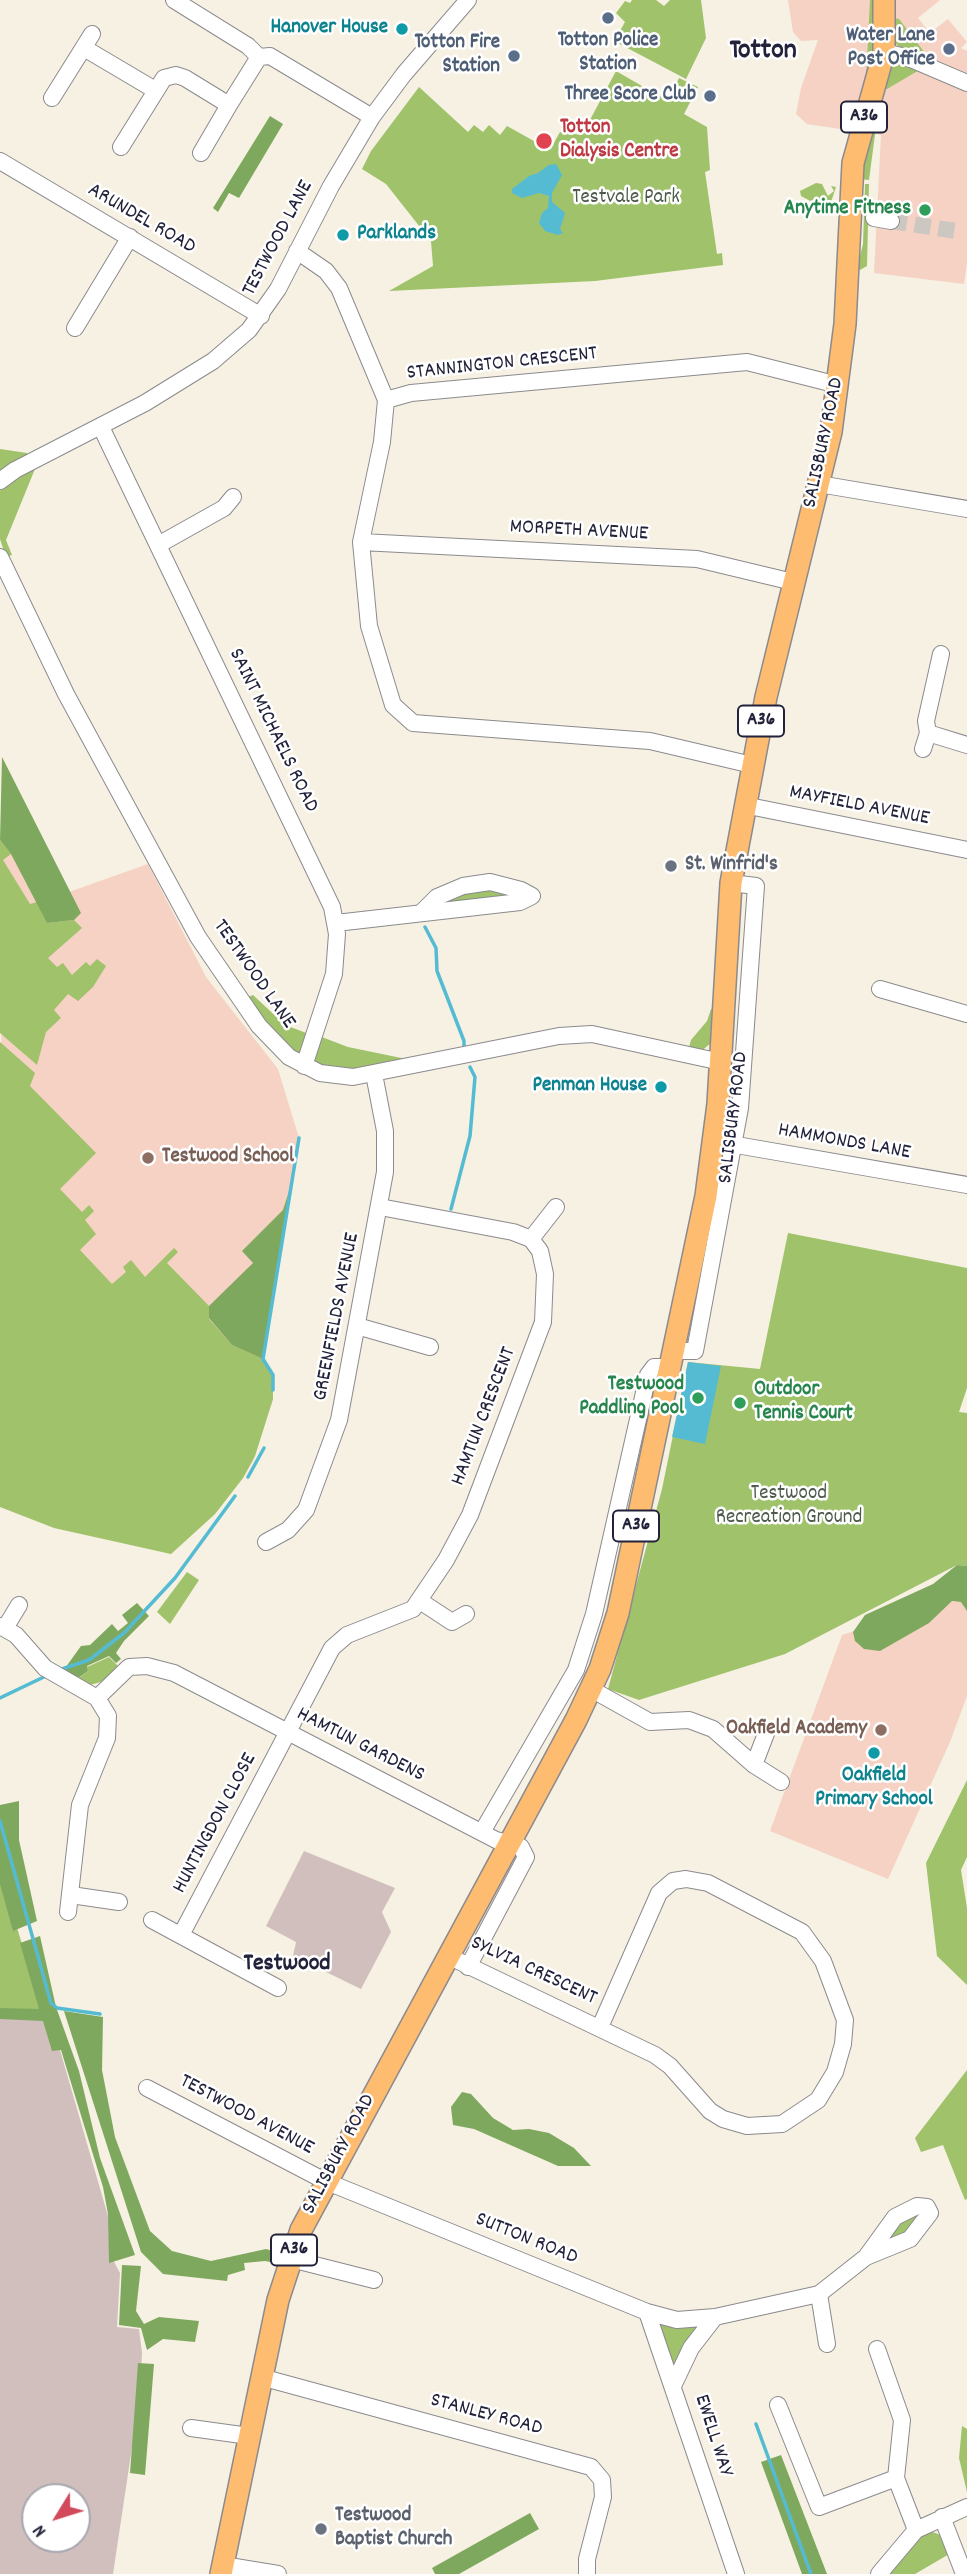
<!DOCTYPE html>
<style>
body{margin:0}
#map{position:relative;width:967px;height:2574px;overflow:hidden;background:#f6f1e2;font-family:Dekko,sans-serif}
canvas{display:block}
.north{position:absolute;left:21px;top:2483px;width:70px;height:70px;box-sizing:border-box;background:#fff;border:2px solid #a7a7b1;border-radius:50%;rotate:232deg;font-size:19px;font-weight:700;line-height:28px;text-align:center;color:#22223b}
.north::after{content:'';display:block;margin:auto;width:24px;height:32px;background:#d1495b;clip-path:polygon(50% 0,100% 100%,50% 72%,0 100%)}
</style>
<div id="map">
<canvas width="967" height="2574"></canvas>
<div class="north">N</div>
</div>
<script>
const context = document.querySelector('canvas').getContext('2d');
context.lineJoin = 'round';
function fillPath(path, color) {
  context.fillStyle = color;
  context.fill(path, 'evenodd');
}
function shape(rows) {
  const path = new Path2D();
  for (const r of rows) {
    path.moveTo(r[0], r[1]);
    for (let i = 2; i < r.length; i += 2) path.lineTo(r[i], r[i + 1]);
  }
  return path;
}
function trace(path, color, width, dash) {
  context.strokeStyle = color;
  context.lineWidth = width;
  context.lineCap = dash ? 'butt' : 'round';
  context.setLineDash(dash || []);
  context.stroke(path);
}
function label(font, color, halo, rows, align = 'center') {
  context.font = font + ' Dekko,sans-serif';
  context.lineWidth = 5;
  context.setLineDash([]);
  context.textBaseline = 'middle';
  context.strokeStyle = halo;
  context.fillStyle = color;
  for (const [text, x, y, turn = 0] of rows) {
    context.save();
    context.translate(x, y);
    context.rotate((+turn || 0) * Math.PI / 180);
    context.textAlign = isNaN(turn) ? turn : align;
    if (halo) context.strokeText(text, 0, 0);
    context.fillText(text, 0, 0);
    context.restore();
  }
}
const built = shape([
 [788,0,940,0,918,18,930,33,948,19,967,42,961,48,967,51,967,263,964,284,874,273,881,135,807,124,796,114,801,88,818,40,801,41,793,32],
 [2,757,69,892,148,864,206,977,278,1069,299,1138,263,1358,273,1375,273,1399,253,1461,243,1478,215,1514,171,1554,0,1507],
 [947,1601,967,1602,967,1696,950,1742,888,1879,770,1831,842,1635]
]);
const industrial = shape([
 [304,1851,395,1888,382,1912,391,1932,361,1989,293,1956,296,1942,266,1926],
 [0,2017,51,2019,110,2223,111,2256,120,2273,117,2327,139,2329,142,2353,140,2394,113,2574,0,2574],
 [35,2497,77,2497,77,2539,35,2539]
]);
const green = shape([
 [632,0,656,0,664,6,670,0,701,0,706,38,686,79,614,41,625,22,616,13,625,1,630,3],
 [870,0,877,0,880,26,866,81],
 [893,18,899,19,925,53,924,57,900,48,892,39],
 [900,61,921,69,887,89,882,87,889,67],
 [616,71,668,101,679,78,698,87,684,114,707,127,710,170,705,172,717,254,722,253,723,265,595,281,389,291,433,266,431,241,386,184,362,169,371,151,419,87,468,132,474,125,483,132,489,125,500,135,507,126,550,150,560,132,582,135],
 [879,104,869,180,859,179],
 [816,183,822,184,828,196,834,191,831,186,836,187,830,205,818,205,801,196,800,191],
 [865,184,869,184,867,266,860,270,857,268,863,244],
 [0,449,27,453,27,457,0,470],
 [37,464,6,540,12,555,6,557,0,539,0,491,4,485],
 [0,840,11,854,3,860,30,904,37,902,47,923,74,920,82,928,48,958,57,967,63,963,72,975,86,962,90,966,97,959,106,966,93,987,78,1001,68,994,54,1010,61,1018,46,1032,37,1065,0,1033],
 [487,885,519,896,439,907,442,899],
 [253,995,285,1025,309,1034,300,1056,272,1031,248,997],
 [711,1009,716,1011,715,1040,701,1051,688,1051,691,1040,707,1021],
 [319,1036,348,1047,411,1060,359,1072,325,1069,312,1061],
 [0,1042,35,1073,30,1086,96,1153,60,1189,82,1212,89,1205,94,1211,85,1220,96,1234,80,1250,112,1284,126,1272,123,1267,131,1260,145,1277,174,1248,178,1252,167,1263,209,1306,209,1319,232,1345,263,1359,273,1375,273,1399,255,1456,243,1478,215,1514,171,1554,54,1528,0,1507],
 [788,1233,967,1268,967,1388,959,1412,967,1413,967,1566,957,1565,785,1654,639,1700,608,1689,662,1489,688,1362,760,1369],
 [187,1572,199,1580,170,1624,157,1612],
 [109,1657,119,1667,104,1681,90,1685,79,1678,88,1671,87,1667],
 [967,1780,967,1857,961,1870,967,1908,967,1985,937,1956,926,1863],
 [0,1869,42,2013,0,2011],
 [967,2070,967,2199,965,2200,943,2145,921,2152,915,2138],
 [923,2210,912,2231,880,2245,898,2220],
 [662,2323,698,2326,675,2367,658,2324],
 [962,2426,967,2429,967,2492,959,2458],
 [930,2531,943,2536,951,2553,915,2574,884,2574,912,2541]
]);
const forest = shape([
 [270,116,283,124,239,198,229,193,218,212,213,208],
 [2,757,81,913,74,920,47,923,11,854,0,840],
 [293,1179,275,1284,263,1359,232,1345,209,1318,209,1306,253,1263,242,1251,283,1210],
 [957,1565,967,1566,967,1611,961,1602,952,1601,929,1623,880,1651,864,1649,855,1641,853,1632,865,1615,933,1584],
 [137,1603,149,1616,124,1641,116,1653,121,1659,116,1663,109,1656,87,1666,88,1671,77,1679,63,1671,81,1646,90,1645,112,1624,118,1631,128,1623,122,1615],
 [19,1801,19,1840,37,1921,13,1931,0,1884,0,1805],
 [40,1936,56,2007,79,2071,100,2158,135,2255,109,2263,108,2214,103,2187,61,2050,52,2051,43,2021,0,2019,0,2008,39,2009,20,1943],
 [64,2011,103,2017,102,2070,115,2137,150,2231,172,2251,211,2261,266,2249,280,2253,276,2263,265,2261,244,2263,245,2270,228,2275,227,2281,163,2274,141,2252],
 [462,2092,471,2094,493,2118,513,2130,529,2129,549,2133,574,2148,591,2166,558,2166,474,2129,453,2125,451,2107],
 [122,2265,141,2266,136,2311,144,2324,159,2317,199,2321,195,2342,163,2339,147,2350,141,2328,119,2325],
 [138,2363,154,2364,145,2475,130,2473],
 [781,2455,827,2574,802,2574,761,2462],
 [530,2513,539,2529,459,2574,435,2574,432,2568]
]);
const water = shape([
 [556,164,562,175,552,193,552,202,565,213,560,229,563,233,558,235,545,231,539,223,542,213,548,208,549,196,539,193,522,198,512,193,512,189,529,176,538,173,549,165],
 [688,1362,721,1366,705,1444,672,1437]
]);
const stream = shape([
 [425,927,436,948,437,971,464,1041,464,1050],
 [451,1209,470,1136,475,1077,470,1067],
 [273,1390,273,1375,263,1359,299,1138],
 [248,1477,264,1448],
 [59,1670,89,1660,124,1633,175,1578,235,1496],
 [0,1698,48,1675],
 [0,1821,51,2003,57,2008,100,2014],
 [756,2424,811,2574]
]);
const minorTunnel = shape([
 [891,221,956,231]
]);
const minor = shape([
 [174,0,248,46,259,57],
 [84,48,155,90],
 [884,52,906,57,967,83],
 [259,57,270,56,372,117],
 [52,98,92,34],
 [121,147,164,78,176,75,185,78,229,105,259,57],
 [201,153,229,105],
 [0,161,261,316],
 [874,218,891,221],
 [297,251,326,271,339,288,386,400,382,442,361,542,369,626,393,705,413,723,650,741,752,765],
 [75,328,130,237],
 [386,400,411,393,747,362,838,385],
 [101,427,332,907,337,934,334,974,304,1066],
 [0,481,15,470,145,403,213,361,249,330,278,289,331,186,372,117,404,74,468,0],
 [819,484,967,509],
 [361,542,697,559,793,582],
 [158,545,224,508,233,497],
 [0,557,66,694,198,937,259,1026,289,1057,320,1073,353,1077,559,1036,592,1034,721,1062],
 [928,733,926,721,941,654],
 [923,749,928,733,967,745],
 [744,805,967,850],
 [336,923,520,902,532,896,521,890,490,882,463,886,437,897,421,913],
 [880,989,967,1014],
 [725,1143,967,1185],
 [531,1239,556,1207],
 [357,1326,430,1347],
 [673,1351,695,1351,740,1108,756,886,731,883],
 [266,1542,288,1530,306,1510,339,1420,385,1172,385,1131,374,1074],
 [420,1601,452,1622,466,1614],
 [0,1626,16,1635,45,1668,97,1698,108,1716,107,1738,80,1805,68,1912],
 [5,1628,19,1605],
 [591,1689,650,1722,689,1720,713,1729,754,1765,781,1782],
 [97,1698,129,1667,147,1666,174,1673,496,1840,521,1847,526,1857,468,1967],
 [754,1765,767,1731],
 [482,1832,576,1670,594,1614,648,1375,654,1367,670,1367],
 [71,1895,119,1902],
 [152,1920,278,1988],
 [181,1935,332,1648,347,1635,413,1609,446,1560,470,1515,543,1322,545,1274,540,1251,531,1239,513,1232,380,1207],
 [448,1956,655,2055,670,2066,710,2111,723,2119,747,2126,782,2124,818,2100,835,2072,843,2044,845,2020,823,1961,802,1932,708,1883,686,1879,673,1881,659,1893,600,2027],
 [147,2088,325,2181,647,2312,677,2320,715,2317],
 [291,2259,374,2280],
 [819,2294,827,2344],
 [647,2312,736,2574],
 [261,2377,591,2467,602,2480,603,2497,587,2559,587,2574],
 [673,2386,691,2348,715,2317,819,2294,866,2257,910,2239,930,2213,927,2207,917,2206,895,2217,866,2257],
 [778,2405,819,2507,896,2478,902,2420,877,2349],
 [191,2428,249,2436],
 [896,2478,916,2530],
 [942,2517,964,2574],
 [223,2565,278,2574],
 [879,2574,916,2530,967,2507]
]);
const major = shape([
 [221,2574,278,2300,301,2230,576,1720,600,1669,618,1613,706,1196,718,1104,731,883,766,697,831,432,845,324,853,163,884,52,884,0]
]);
const markers = [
 [608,18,7,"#5c6f8a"],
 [402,29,7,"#0f9aa8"],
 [949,49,7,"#5c6f8a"],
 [514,56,7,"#5c6f8a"],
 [710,96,7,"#5c6f8a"],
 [544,141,9,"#e0444e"],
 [925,210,7,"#2e9e5b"],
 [343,235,7,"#0f9aa8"],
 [671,866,7,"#6b7280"],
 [661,1087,7,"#0f9aa8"],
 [148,1158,7,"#8d6e63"],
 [698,1398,7,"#2e9e5b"],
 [740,1403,7,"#2e9e5b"],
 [881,1730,7,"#8d6e63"],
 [874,1753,7,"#0f9aa8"],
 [321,2529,7,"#6b7280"]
];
const shields = [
 [864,117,46],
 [761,721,46],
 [636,1526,46],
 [294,2250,46]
];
const shieldNames = [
 ["A36",864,117],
 ["A36",761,721],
 ["A36",636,1526],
 ["A36",294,2250]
];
const cultureNames = [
 ["Hanover House",388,29],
 ["Parklands",357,235,"left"],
 ["Penman House",647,1087],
 ["Oakfield",874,1777,"center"],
 ["Primary School",874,1801,"center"]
];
const serviceNames = [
 ["Water Lane",935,37],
 ["Post Office",935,61],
 ["Totton Police",608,42,"center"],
 ["Station",608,66,"center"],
 ["Totton Fire",500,44],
 ["Station",500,68],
 ["Three Score Club",696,96]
];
const healthNames = [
 ["Totton",560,129],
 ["Dialysis Centre",560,153]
];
const parkNames = [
 ["Testvale Park",626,199],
 ["Testwood",789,1495],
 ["Recreation Ground",789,1519]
];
const leisureNames = [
 ["Anytime Fitness",911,210],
 ["Testwood",684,1386],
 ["Paddling Pool",684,1410],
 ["Outdoor",754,1391,"left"],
 ["Tennis Court",754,1415,"left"]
];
const streetNames = [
 ["ARUNDEL ROAD",141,220,30],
 ["TESTWOOD LANE",279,239,-62],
 ["STANNINGTON CRESCENT",502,365,-6],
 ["SALISBURY ROAD",825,443,-78],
 ["MORPETH AVENUE",579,532,3],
 ["SAINT MICHAELS ROAD",272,731,64],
 ["MAYFIELD AVENUE",859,807,11],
 ["TESTWOOD LANE",253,975,55],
 ["SALISBURY ROAD",735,1118,-83],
 ["HAMMONDS LANE",844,1143,10],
 ["GREENFIELDS AVENUE",338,1317,-79],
 ["HAMTUN CRESCENT",485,1417,-69],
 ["HAMTUN GARDENS",360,1746,27],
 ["HUNTINGDON CLOSE",216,1824,-62],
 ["SYLVIA CRESCENT",533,1972,25],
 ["TESTWOOD AVENUE",246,2116,28],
 ["SALISBURY ROAD",340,2155,-62],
 ["SUTTON ROAD",526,2240,22],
 ["STANLEY ROAD",486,2416,15],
 ["EWELL WAY",712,2436,72]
];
const worshipNames = [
 ["St. Winfrid's",685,866],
 ["Testwood",335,2517],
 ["Baptist Church",335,2541]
];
const educationNames = [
 ["Testwood School",162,1158],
 ["Oakfield Academy",867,1730,"right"]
];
const quarterNames = [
 ["Testwood",287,1966]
];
const districtNames = [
 ["Totton",763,53]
];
fillPath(built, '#f5d2c3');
fillPath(industrial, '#d1bfbd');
fillPath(green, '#9fc26b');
fillPath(forest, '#7fa85f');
fillPath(water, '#55bbd3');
trace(stream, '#55bbd3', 3.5);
trace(minorTunnel, '#ccc8c1', 16, [16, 8]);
trace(minor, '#8c8a8e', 18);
trace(major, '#8c8a8e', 24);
trace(minor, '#fff', 16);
trace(major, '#fdbc70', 21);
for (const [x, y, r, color] of markers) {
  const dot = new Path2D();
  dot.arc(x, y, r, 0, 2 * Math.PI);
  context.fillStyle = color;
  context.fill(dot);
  trace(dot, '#fff', 2.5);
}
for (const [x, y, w] of shields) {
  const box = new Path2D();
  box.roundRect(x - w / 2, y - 15.5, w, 31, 5);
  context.fillStyle = '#fff';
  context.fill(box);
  trace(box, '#22223b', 2);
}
label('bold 19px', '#22223b', null, shieldNames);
label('bold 21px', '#0d838f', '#fff', cultureNames, 'right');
label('bold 21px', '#4e5e75', '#fff', serviceNames, 'right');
label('bold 21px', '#be3a42', '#fff', healthNames, 'left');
label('21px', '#4e5a4c', '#fff', parkNames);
label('bold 21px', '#27864d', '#fff', leisureNames, 'right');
label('21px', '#22223b', '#fff', streetNames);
label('bold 21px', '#5b616d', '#fff', worshipNames, 'left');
label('bold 21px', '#785e54', '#fff', educationNames, 'left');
label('bold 24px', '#22223b', '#fff', quarterNames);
label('bold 28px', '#22223b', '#fff', districtNames);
</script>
